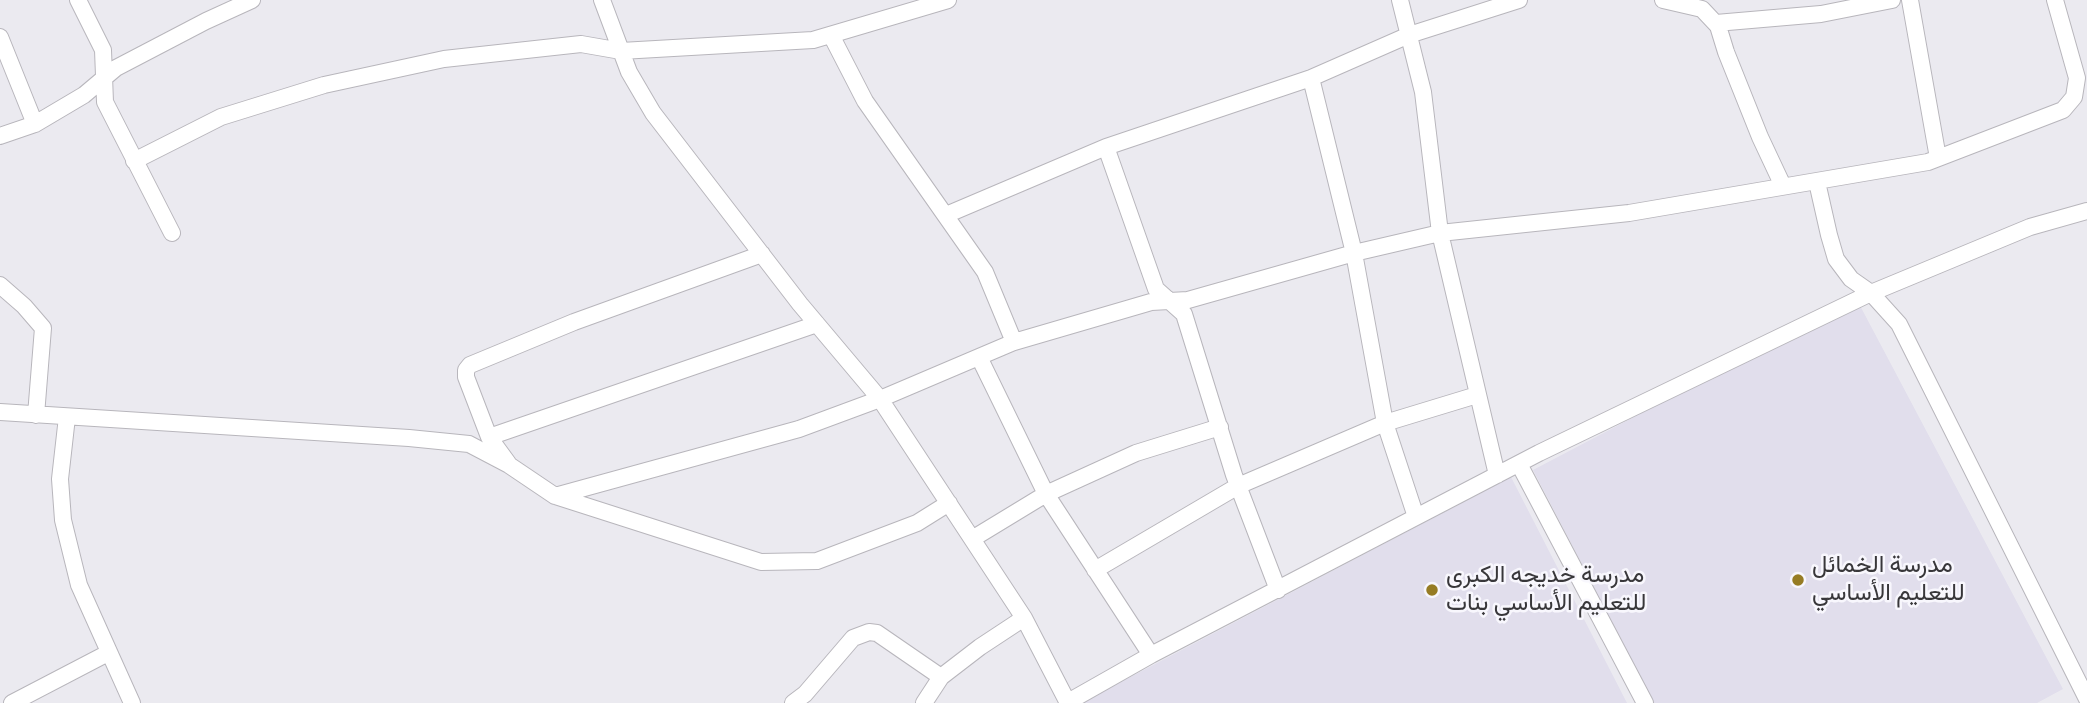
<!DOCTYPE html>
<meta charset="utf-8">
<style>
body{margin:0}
canvas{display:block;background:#ebeaf0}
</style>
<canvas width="2087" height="703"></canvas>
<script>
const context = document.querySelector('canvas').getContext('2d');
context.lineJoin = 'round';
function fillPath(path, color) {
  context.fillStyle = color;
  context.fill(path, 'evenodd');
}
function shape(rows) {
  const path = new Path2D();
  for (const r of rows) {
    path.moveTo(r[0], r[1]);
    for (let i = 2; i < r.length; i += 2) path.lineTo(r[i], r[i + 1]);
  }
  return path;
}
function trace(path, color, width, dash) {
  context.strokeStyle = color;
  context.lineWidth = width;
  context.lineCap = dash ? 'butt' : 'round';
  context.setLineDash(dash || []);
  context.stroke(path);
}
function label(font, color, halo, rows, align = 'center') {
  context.font = font + ' "Titillium Web",Vazirmatn,sans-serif';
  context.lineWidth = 5;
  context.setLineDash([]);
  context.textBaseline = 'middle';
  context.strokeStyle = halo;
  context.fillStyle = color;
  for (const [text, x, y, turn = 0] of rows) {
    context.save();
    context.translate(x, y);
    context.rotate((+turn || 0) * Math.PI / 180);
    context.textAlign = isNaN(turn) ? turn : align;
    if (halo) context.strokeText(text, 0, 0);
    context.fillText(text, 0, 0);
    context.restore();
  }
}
const built = shape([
 [1857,300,2063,689,2037,703,1654,703,1533,470],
 [1511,477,1627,703,1081,703]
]);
const minor = shape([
 [78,0,103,50,105,102,172,233],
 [602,0,629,72,653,113,800,304,880,399,1024,618,1068,703],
 [1400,0,1423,92,1440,233,1497,475],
 [1663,0,1702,9,1718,26,1726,52,1760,137,1783,186],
 [1910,0,1938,158],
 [1716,23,1821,14,1892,0],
 [831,35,865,101,985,272,1014,342],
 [0,37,35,124],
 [1311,78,1354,253,1385,423,1416,517],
 [0,136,35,124,84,95,116,68,206,21,252,0],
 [1106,147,1156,289,1184,314,1234,475,1278,590],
 [134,161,221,117,324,85,444,59,581,44,621,51,813,40,948,0],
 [1817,182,1829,235,1836,259,1851,279,1871,293,1899,324,2087,699],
 [946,215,1106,147,1311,78,1409,35,1519,0],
 [0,285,24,306,43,328,36,415],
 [979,357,1046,494,1151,655],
 [0,412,409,438,469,444,509,465,555,496,761,562,817,561,917,523,949,503],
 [67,417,60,479,63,520,79,585,132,703],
 [489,437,817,324],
 [508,463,489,437,466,377,466,370,470,365,574,322,762,254],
 [1519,464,1645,703],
 [555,496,799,429,880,399,1014,342,1151,302,1188,300,1354,253,1440,233,1629,213,1928,162,2063,110,2074,97,2077,78,2055,0],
 [972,539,1046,494,1136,453,1220,427],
 [1095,570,1238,486,1385,423,1477,395],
 [1068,702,1151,655,1539,453,1871,293,2030,227,2087,211],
 [12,703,108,653],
 [793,703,805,694,853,638,869,632,877,633,941,677],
 [924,703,941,677,980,647,1024,618]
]);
const markers = [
 [1798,580,7,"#967c24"],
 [1432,590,7,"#967c24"]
];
const poiNames = [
 ["مدرسة الخمائل",1812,566],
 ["للتعليم الأساسي",1812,594],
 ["مدرسة خديجه الكبرى",1446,576],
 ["للتعليم الأساسي بنات",1446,604]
];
fillPath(built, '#e1deec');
trace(minor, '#b8b6bc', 18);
trace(minor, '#fff', 16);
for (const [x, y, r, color] of markers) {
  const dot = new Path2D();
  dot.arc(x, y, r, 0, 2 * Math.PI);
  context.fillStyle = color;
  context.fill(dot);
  trace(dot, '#f8f7fd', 2.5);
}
label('24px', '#38373a', '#f8f7fd', poiNames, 'left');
</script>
